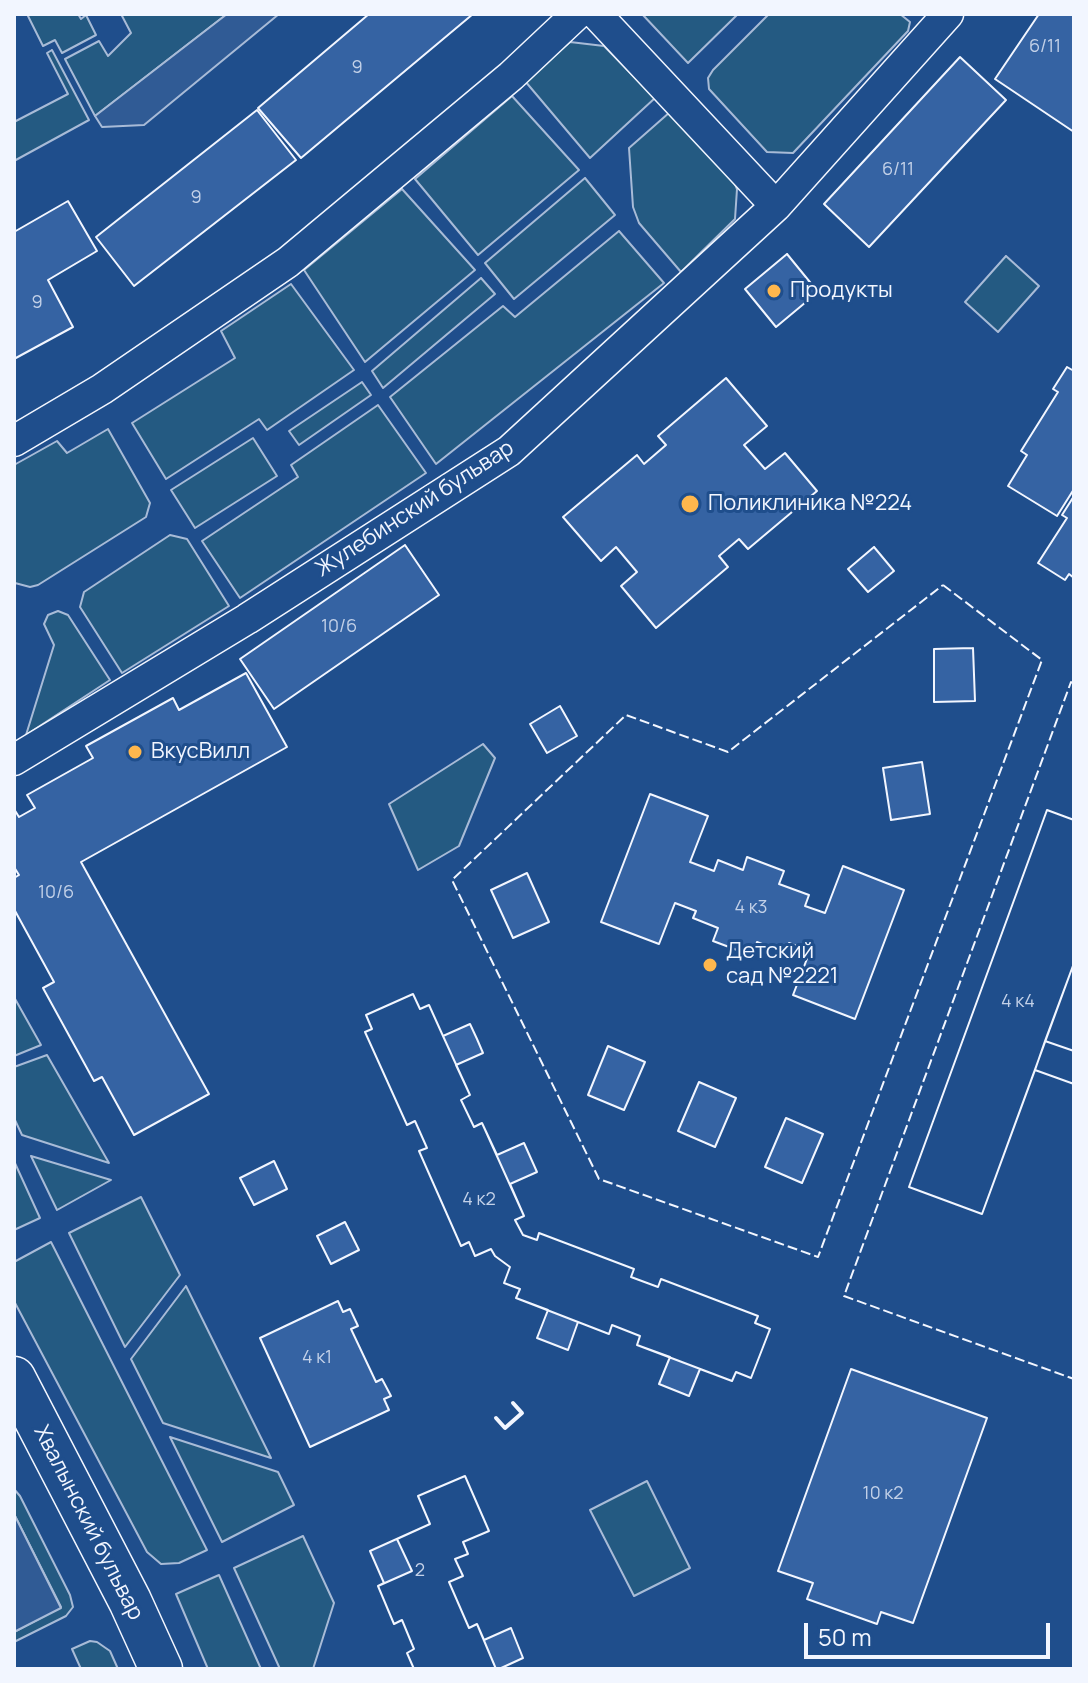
<!DOCTYPE html>
<meta charset="utf-8">
<style>
body{margin:0}
#map{position:relative;width:1088px;height:1683px;overflow:hidden;background:#1f4e8c;font-family:Manrope,sans-serif}
canvas{display:block}
.frame{position:absolute;inset:0;border:16px solid #f2f6ff;pointer-events:none}
.scale{position:absolute;left:804px;top:1623px;width:246px;height:36px;box-sizing:border-box;border:4px solid #f2f6ff;border-top:0;padding-left:10px;font-size:24px;line-height:28px;white-space:nowrap;color:#f2f6ff;-webkit-text-stroke:6px #1f4e8c;paint-order:stroke}
</style>
<div id="map">
<canvas width="1088" height="1683"></canvas>
<div class="frame"></div>
<div class="scale">50 m</div>
</div>
<script>
const context = document.querySelector('canvas').getContext('2d');
context.lineJoin = 'round';
function fillPath(path, color) {
  context.fillStyle = color;
  context.fill(path, 'evenodd');
}
function shape(rows) {
  const path = new Path2D();
  for (const r of rows) {
    path.moveTo(r[0], r[1]);
    for (let i = 2; i < r.length; i += 2) path.lineTo(r[i], r[i + 1]);
  }
  return path;
}
function trace(path, color, width, dash) {
  context.strokeStyle = color;
  context.lineWidth = width;
  context.lineCap = dash ? 'butt' : 'round';
  context.setLineDash(dash || []);
  context.stroke(path);
}
function label(font, color, halo, rows, align = 'center') {
  context.font = font + ' Manrope,sans-serif';
  context.lineWidth = 6;
  context.setLineDash([]);
  context.textBaseline = 'middle';
  context.strokeStyle = halo;
  context.fillStyle = color;
  for (const [text, x, y, turn = 0] of rows) {
    context.save();
    context.translate(x, y);
    context.rotate((+turn || 0) * Math.PI / 180);
    context.textAlign = isNaN(turn) ? turn : align;
    if (halo) context.strokeText(text, 0, 0);
    context.fillText(text, 0, 0);
    context.restore();
  }
}
const green = shape([
 [27,14,78,14,81,19,86,15,96,35,62,53,55,40,43,46,27,14],
 [121,14,227,14,95,116,65,59,99,41,108,56,131,33,121,14],
 [642,14,738,14,688,63,642,14],
 [769,14,900,14,910,22,908,31,793,153,767,152,709,89,708,78,713,70,769,14],
 [570,42,604,46,655,98,590,158,525,81,570,42],
 [52,50,89,120,14,161,14,122,68,94,47,53,52,50],
 [512,96,579,170,478,255,415,179,512,96],
 [670,112,732,177,737,189,735,219,681,272,639,223,633,207,629,148,670,112],
 [585,178,615,215,514,299,485,263,585,178],
 [402,189,475,270,365,362,304,270,402,189],
 [619,231,664,283,436,464,390,397,503,306,515,317,619,231],
 [1006,256,1039,286,998,332,965,302,1006,256],
 [481,278,495,294,383,388,372,371,481,278],
 [291,284,354,370,267,430,259,419,166,479,132,423,235,358,221,331,291,284],
 [362,382,371,395,299,445,289,431,362,382],
 [378,405,426,473,240,598,202,541,298,477,291,465,378,405],
 [108,429,150,503,146,517,38,585,30,587,15,583,14,465,57,441,67,453,108,429],
 [253,438,277,476,195,528,171,490,253,438],
 [170,535,187,539,229,606,122,673,80,607,84,592,170,535],
 [58,611,68,615,110,680,26,735,54,645,44,624,48,615,58,611],
 [483,744,495,758,459,846,418,870,389,804,483,744],
 [14,997,41,1045,14,1056,14,997],
 [47,1055,109,1163,22,1135,14,1118,14,1067,47,1055],
 [31,1156,111,1180,57,1210,31,1156],
 [14,1161,40,1218,14,1230,14,1161],
 [141,1197,180,1275,125,1347,69,1233,141,1197],
 [51,1242,207,1550,179,1563,161,1564,147,1552,14,1301,14,1262,51,1242],
 [186,1286,271,1458,163,1423,131,1359,186,1286],
 [170,1437,278,1472,294,1505,222,1542,170,1437],
 [647,1481,690,1568,634,1596,590,1510,647,1481],
 [14,1489,20,1496,70,1595,73,1607,66,1616,14,1642,14,1632,61,1607,14,1514,14,1489],
 [303,1536,334,1603,313,1669,280,1669,234,1568,303,1536],
 [219,1575,261,1669,208,1669,176,1594,219,1575],
 [90,1641,97,1642,110,1651,118,1669,81,1669,72,1649,90,1641]
]);
const parking = shape([
 [227,14,279,14,144,125,102,127,95,116,227,14],
 [14,1514,61,1608,14,1632,14,1514]
]);
const building = shape([
 [369,14,473,14,301,158,258,108,369,14],
 [1039,14,1074,14,1074,132,995,79,1039,14],
 [960,57,1006,100,869,247,824,204,960,57],
 [257,110,296,160,134,286,96,237,257,110],
 [68,201,97,251,48,280,73,327,14,359,14,232,68,201],
 [787,254,818,292,776,327,745,289,787,254],
 [1067,367,1074,371,1074,489,1057,516,1008,486,1027,455,1021,451,1058,392,1053,389,1067,367],
 [726,378,767,426,744,445,765,469,785,453,817,491,748,549,739,539,719,556,728,567,656,628,621,586,637,572,616,547,601,561,563,517,637,455,644,464,666,445,658,436,726,378],
 [1074,496,1074,578,1069,574,1065,580,1038,563,1067,518,1062,515,1074,496],
 [405,545,439,595,274,709,240,659,405,545],
 [874,547,894,571,868,592,848,569,874,547],
 [973,648,975,701,934,702,934,649,973,648],
 [246,673,287,747,81,862,209,1094,134,1135,102,1077,94,1081,43,988,54,982,14,909,14,878,19,875,14,867,14,809,19,817,35,808,27,795,93,758,86,746,173,698,179,710,246,673],
 [560,706,577,736,547,753,530,724,560,706],
 [922,762,930,814,891,820,883,768,922,762],
 [650,794,708,816,690,862,714,871,718,860,743,870,747,857,784,871,779,884,809,895,805,906,825,913,843,866,904,890,855,1019,793,995,810,951,789,943,785,953,757,942,753,956,713,941,718,928,693,918,696,911,675,903,659,944,601,922,650,794],
 [1047,810,1074,820,1074,963,982,1214,909,1187,1047,810],
 [1047,810,1074,820,1074,963,1045,1041,1074,1051,1074,1084,1035,1070,982,1214,909,1187,1047,810],
 [527,873,549,922,513,938,491,890,527,873],
 [413,994,420,1009,429,1005,443,1036,470,1024,477,1039,483,1053,456,1065,470,1095,461,1100,474,1127,482,1123,497,1155,524,1143,537,1172,510,1184,524,1216,515,1220,523,1235,537,1240,539,1233,634,1269,631,1277,658,1287,661,1279,758,1316,755,1323,770,1329,751,1378,736,1372,732,1381,700,1369,689,1396,659,1384,670,1357,637,1345,640,1336,612,1325,609,1334,578,1322,568,1350,537,1338,548,1310,516,1298,520,1289,504,1283,510,1267,495,1256,491,1249,475,1256,469,1242,461,1246,419,1151,427,1148,415,1121,407,1125,365,1032,372,1029,366,1015,413,994],
 [413,994,420,1009,429,1005,443,1036,470,1095,461,1100,474,1127,482,1123,524,1216,515,1220,523,1235,537,1240,539,1233,634,1269,631,1277,658,1287,661,1279,758,1316,755,1323,770,1329,751,1378,736,1372,732,1381,637,1345,640,1336,612,1325,609,1334,516,1298,520,1289,504,1283,510,1267,495,1256,491,1249,475,1256,469,1242,461,1246,419,1151,427,1148,415,1121,407,1125,365,1032,372,1029,366,1015,413,994],
 [1045,1041,1074,1051,1074,1084,1035,1070,1045,1041],
 [608,1046,645,1062,624,1110,588,1095,608,1046],
 [699,1082,736,1098,715,1147,678,1131,699,1082],
 [786,1118,823,1134,802,1183,765,1167,786,1118],
 [274,1161,287,1189,254,1205,240,1178,274,1161],
 [345,1222,359,1250,331,1264,317,1236,345,1222],
 [338,1301,343,1312,350,1309,358,1326,351,1329,376,1382,382,1379,391,1396,384,1399,389,1410,310,1447,260,1338,338,1301],
 [851,1369,987,1418,913,1623,881,1612,877,1624,807,1599,813,1583,778,1571,851,1369],
 [465,1476,489,1531,463,1542,468,1554,455,1559,463,1576,449,1582,469,1628,477,1624,496,1669,414,1669,407,1653,414,1649,402,1620,394,1624,378,1586,412,1571,397,1539,430,1524,418,1496,465,1476],
 [465,1476,489,1531,463,1542,468,1554,455,1559,463,1576,449,1582,469,1628,477,1624,484,1640,511,1628,523,1658,499,1669,414,1669,407,1653,414,1649,402,1620,394,1624,378,1586,384,1583,370,1551,430,1524,418,1496,465,1476]
]);
const street = shape([
 [596,14,776,206],
 [14,441,102,389,288,262,511,76,577,14],
 [14,760,247,619,509,451,776,206,948,14]
]);
const secondary = shape([
 [14,1378,130,1601,161,1669]
]);
const fence = shape([
 [943,585,1042,660,818,1257,599,1179,452,880,626,715,728,752,943,585],
 [1074,684,1071,682,844,1296,1074,1379]
]);
const wall = shape([
 [496,1418,505,1428,522,1413,513,1403]
]);
const markers = [
 [774,291,8,"#ffb74d"],
 [690,504,10,"#ffb74d"],
 [135,752,8,"#ffb74d"],
 [710,965,8,"#ffb74d"]
];
const numberNames = [
 ["6/11",1045,47],
 ["9",357,68],
 ["6/11",898,170],
 ["9",196,198],
 ["9",37,303],
 ["10/6",339,627],
 ["10/6",56,893],
 ["4 к3",751,908],
 ["4 к4",1018,1002],
 ["4 к2",479,1200],
 ["4 к1",317,1358],
 ["10 к2",883,1494],
 ["2",420,1571]
];
const poiNames = [
 ["Продукты",790,291],
 ["Поликлиника №224",708,504],
 ["ВкусВилл",151,752],
 ["Детский",726,952],
 ["сад №2221",726,977]
];
const streetNames = [
 ["Жулебинский бульвар",415,509,-33],
 ["Хвалынский бульвар",88,1523,63]
];
fillPath(green, '#245a82');
trace(green, '#a8bbd7', 2);
fillPath(parking, '#305b95');
trace(parking, '#a8bbd7', 2);
fillPath(building, '#3563a3');
trace(building, '#f2f6ff', 2);
trace(street, '#f2f6ff', 33);
trace(secondary, '#f2f6ff', 45);
trace(street, '#1f4e8c', 30);
trace(secondary, '#1f4e8c', 42);
trace(fence, '#f2f6ff', 2, [10, 4]);
trace(wall, '#f2f6ff', 4);
for (const [x, y, r, color] of markers) {
  const dot = new Path2D();
  dot.arc(x, y, r, 0, 2 * Math.PI);
  context.fillStyle = color;
  context.fill(dot);
  trace(dot, '#1f4e8c', 3);
}
label('18px', '#c3d1e8', null, numberNames);
label('22px', '#f2f6ff', '#1f4e8c', poiNames, 'left');
label('22px', '#f2f6ff', '#1f4e8c', streetNames);
</script>
